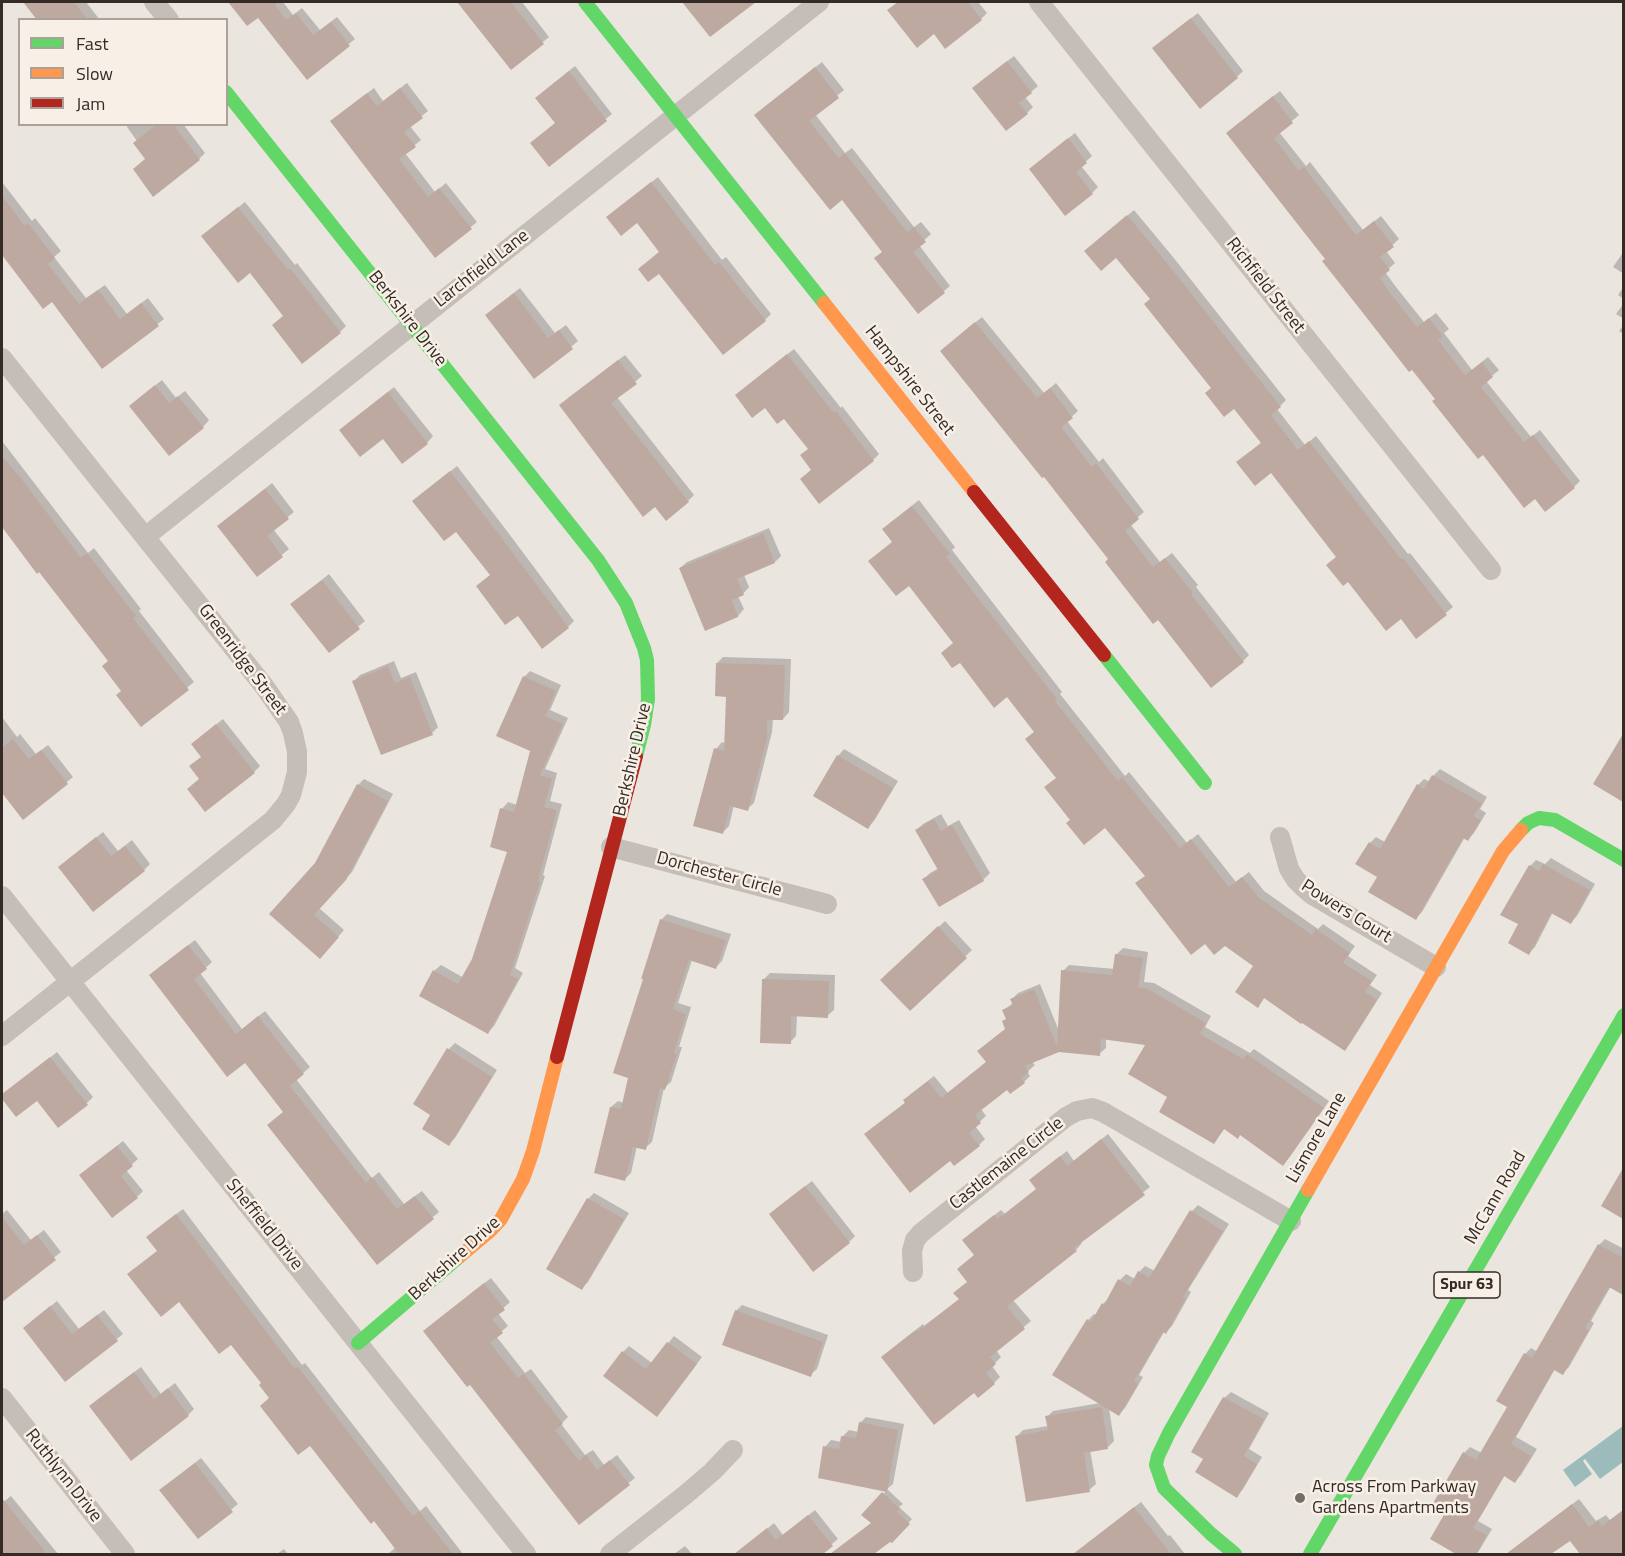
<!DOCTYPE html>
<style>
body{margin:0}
#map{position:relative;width:1625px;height:1556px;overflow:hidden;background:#ebe5df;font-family:"Titillium Web",sans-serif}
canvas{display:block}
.frame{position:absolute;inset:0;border:3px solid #342b27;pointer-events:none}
.legend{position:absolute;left:18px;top:18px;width:210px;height:108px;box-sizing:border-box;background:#f8f0e6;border:2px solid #aaa19a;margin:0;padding:8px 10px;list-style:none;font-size:18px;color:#342b27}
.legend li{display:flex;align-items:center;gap:12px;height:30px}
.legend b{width:30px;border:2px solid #aaa19a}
</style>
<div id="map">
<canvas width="1625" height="1556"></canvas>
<div class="frame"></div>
<ul class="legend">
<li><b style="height:8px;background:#63d668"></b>Fast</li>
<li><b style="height:8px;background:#ff974d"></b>Slow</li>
<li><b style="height:8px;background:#b3261e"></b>Jam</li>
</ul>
</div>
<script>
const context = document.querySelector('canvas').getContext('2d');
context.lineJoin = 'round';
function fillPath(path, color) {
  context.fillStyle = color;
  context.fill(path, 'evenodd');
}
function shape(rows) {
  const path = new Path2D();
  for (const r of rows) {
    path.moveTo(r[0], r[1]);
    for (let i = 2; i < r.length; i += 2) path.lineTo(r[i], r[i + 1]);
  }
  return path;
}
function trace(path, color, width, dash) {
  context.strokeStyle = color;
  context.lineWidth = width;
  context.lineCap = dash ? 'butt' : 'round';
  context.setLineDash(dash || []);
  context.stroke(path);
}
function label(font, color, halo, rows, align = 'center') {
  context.font = font + ' "Titillium Web",sans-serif';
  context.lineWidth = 5;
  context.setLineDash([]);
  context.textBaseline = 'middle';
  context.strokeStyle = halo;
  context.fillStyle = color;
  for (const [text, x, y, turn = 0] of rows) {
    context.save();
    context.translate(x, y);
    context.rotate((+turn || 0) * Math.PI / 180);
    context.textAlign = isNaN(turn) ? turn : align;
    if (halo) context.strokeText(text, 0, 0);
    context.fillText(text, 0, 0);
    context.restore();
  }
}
const water = shape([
 [1623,1426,1623,1462,1600,1479,1585,1459,1583,1461,1592,1474,1575,1487,1563,1470]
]);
const shadow = shape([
 [25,2,86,2,100,20,39,20],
 [230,2,283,2,293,15,302,8,320,30,337,17,355,39,307,78,258,16,247,24],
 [459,2,522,2,549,37,511,68],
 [684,2,753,2,711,35],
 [899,2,978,2,987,13,981,19,935,32,896,4],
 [1198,13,1243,71,1237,77,1160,42],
 [1014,56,1038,86,1025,97,1033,107,1027,113,980,82],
 [822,62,844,90,815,114,845,153,852,148,914,227,921,222,931,234,919,245,950,286,919,312,883,251,842,198,762,109],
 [575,66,612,114,549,164,556,123,543,92],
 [407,83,428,111,410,126,421,140,405,153,435,192,446,183,477,222,435,256,339,115,374,88,383,101],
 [1280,91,1299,115,1279,132,1306,166,1310,162,1363,230,1381,216,1399,239,1386,251,1395,263,1385,272,1396,287,1424,322,1436,313,1449,329,1444,333,1472,370,1488,357,1499,370,1486,381,1531,437,1540,430,1580,481,1574,487,1535,497,1483,453,1436,399,1327,259,1234,127],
 [125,124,183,124,205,153,199,159,147,159,137,141],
 [1075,133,1092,156,1081,166,1098,187,1092,193,1037,163],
 [658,177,722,260,726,257,771,314,765,320,660,272,640,269,660,251,637,221,608,217],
 [2,182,32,221,35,218,61,251,54,257,86,298,105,285,127,314,148,298,164,319,102,367,52,300,43,306,2,253],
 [245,202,295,265,297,263,346,326,340,332,250,271,209,230],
 [1134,210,1173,257,1286,400,1277,409,1305,445,1316,436,1408,554,1410,553,1453,607,1417,637,1401,617,1328,565,1337,556,1271,471,1238,462,1262,442,1234,407,1212,388,1151,299,1116,256,1092,245],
 [1624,251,1624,274,1613,267],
 [1624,286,1624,299,1618,295],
 [520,288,555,333,566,325,578,341,534,377,493,309],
 [1624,303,1624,319,1616,314],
 [982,317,1044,393,1056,383,1078,411,1067,421,1099,462,1103,458,1144,512,1130,524,1160,562,1172,553,1198,585,1196,587,1249,655,1243,661,1109,559,948,345],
 [1624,324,1624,334,1619,331],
 [794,349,841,408,842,406,879,454,873,460,802,479,812,469,809,448,784,417,765,406,743,389],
 [625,355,642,376,617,397,694,495,688,501,567,399],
 [162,380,176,398,185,391,209,420,203,427,137,400],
 [394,387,433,436,427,443,383,437,347,424],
 [2,441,88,553,94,548,141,609,139,611,194,682,142,725,122,691,109,661,39,570,38,572,2,525],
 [457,466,507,531,574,621,568,627,492,574,457,530,421,495],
 [272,483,294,512,273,529,289,549,257,575,225,520],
 [919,500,955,547,952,550,1062,692,1060,694,1125,776,1129,772,1187,843,1198,834,1236,882,1249,872,1264,891,1318,929,1323,924,1355,946,1348,956,1377,975,1370,985,1382,993,1351,1042,1345,1049,1265,997,1258,1006,1255,965,1146,875,1106,825,1071,820,1057,778,1035,732,1008,695,955,643,893,541,890,523],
 [769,528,781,556,775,562,744,575,749,587,743,594,738,596,744,609,738,616,706,629,680,568,687,562],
 [329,574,365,621,329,651,299,598],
 [723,657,791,659,789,712,783,719,773,718,772,732,754,803,747,809,734,805,729,826,722,833,716,749,722,742,726,744,728,695,717,663],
 [394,661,401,678,416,672,438,727,432,733,354,681,360,675],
 [530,671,561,685,550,710,568,718,545,769,557,773,550,801,562,804,543,875,545,876,515,968,523,973,494,1026,488,1032,434,971,441,965,464,978,473,960,509,851,502,809,508,802,517,805,532,750,524,677],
 [2,717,17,737,20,734,36,754,48,745,73,777,23,818,2,791],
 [223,719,260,766,254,772,200,778,203,756,199,738],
 [1624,738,1624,801,1595,784],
 [844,749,898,781,874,821,868,827,815,796,838,756],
 [1440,769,1487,797,1480,809,1486,813,1474,833,1468,839,1465,837,1422,912,1416,918,1379,877,1370,843,1376,837,1385,842,1418,785,1424,779,1430,782,1433,776],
 [364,779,393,794,352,872,319,908,344,930,326,951,272,914,316,864,358,785],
 [941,814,948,826,959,820,990,873,983,880,939,905,924,879,930,873,939,868,917,830,923,824],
 [103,832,118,851,132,840,150,864,144,870,60,867],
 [1551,858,1595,884,1577,916,1571,922,1553,912,1535,947,1529,953,1520,924,1530,866,1536,860,1545,864],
 [667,914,731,934,722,961,716,967,692,960,678,1003,691,1007,679,1047,682,1047,671,1082,664,1088,652,1142,645,1148,637,1146,631,1173,625,1179,611,1107,618,1101,624,1103,661,920],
 [945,921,972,950,910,1009,882,980],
 [195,940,212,962,200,973,242,1029,265,1011,310,1067,296,1079,372,1178,379,1172,404,1204,422,1191,439,1212,377,1263,284,1111,245,1061,157,969],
 [1123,948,1148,952,1144,982,1154,983,1211,1016,1205,1027,1250,1053,1254,1049,1329,1101,1289,1158,1283,1164,1240,1134,1225,1128,1214,1142,1169,1097,1147,1044,1106,1038,1106,1048,1099,1054,1059,1050,1032,1062,1035,1065,1027,1072,1030,1076,1024,1082,1007,1088,981,1109,986,1116,975,1126,985,1139,979,1145,951,1159,872,1128,906,1102,911,1094,934,1076,948,1093,987,1062,1007,1028,1007,1018,1004,1010,1014,1002,1012,999,1018,993,1040,984,1059,1031,1063,971,1069,965,1115,969,1117,954],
 [770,973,835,975,834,1010,827,1016,797,1015,796,1036,790,1042,764,979],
 [455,1043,497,1070,455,1138,449,1144,432,1115,449,1049],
 [57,1052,93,1097,87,1103,37,1099,16,1115,2,1096],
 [1108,1134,1150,1187,1080,1241,1082,1243,1076,1250,1013,1300,1031,1321,996,1350,1001,1357,992,1366,1000,1377,994,1383,974,1391,889,1351,923,1324,924,1326,960,1299,968,1281,976,1255,970,1234,1001,1210,1005,1214,1037,1189,1037,1174,1067,1151,1074,1161],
 [123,1141,138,1159,126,1170,143,1191,137,1197,87,1169],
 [1624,1171,1624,1217,1603,1205],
 [812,1181,855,1236,849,1242,777,1208],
 [594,1193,629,1213,588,1282,582,1288,588,1199],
 [1198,1205,1229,1224,1188,1290,1191,1292,1172,1326,1166,1332,1164,1332,1139,1375,1143,1377,1125,1408,1119,1414,1109,1408,1114,1441,1108,1447,1090,1450,1096,1484,1089,1490,1017,1436,1023,1430,1048,1426,1047,1417,1053,1411,1100,1403,1088,1320,1094,1314,1097,1315,1103,1304,1109,1298,1120,1280,1126,1274,1135,1279,1139,1272,1145,1266,1155,1271,1192,1211],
 [183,1209,302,1365,305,1363,420,1511,426,1506,463,1554,388,1554,396,1547,375,1519,270,1398,263,1383,158,1251,154,1231],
 [7,1210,31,1240,44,1230,61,1252,5,1297,2,1292,2,1214],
 [1605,1239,1624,1249,1624,1293,1611,1286,1591,1321,1594,1323,1569,1367,1562,1374,1555,1369,1516,1437,1537,1449,1521,1475,1515,1481,1505,1475,1478,1521,1492,1529,1477,1554,1459,1554,1432,1538,1447,1512,1464,1453,1470,1447,1482,1453,1509,1407,1525,1354,1531,1348,1538,1352,1599,1245],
 [491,1278,510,1302,498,1313,508,1326,496,1336,525,1373,531,1369,568,1417,561,1424,585,1455,593,1450,604,1465,617,1455,635,1478,579,1522,431,1325],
 [57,1301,79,1329,104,1310,123,1334,65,1380,31,1322],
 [742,1305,828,1335,817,1369,810,1375,736,1311],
 [674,1336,702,1357,663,1409,623,1352,629,1346,652,1363],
 [141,1367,161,1394,175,1383,194,1409,188,1415,97,1400],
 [1231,1392,1269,1413,1249,1449,1262,1457,1243,1489,1237,1496,1205,1459,1224,1398],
 [866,1417,904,1424,893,1484,887,1489,903,1504,899,1507,912,1519,892,1541,890,1540,871,1554,847,1554,842,1547,872,1523,864,1515,887,1490,825,1447,831,1440,842,1442,843,1436,849,1430,858,1432,860,1423],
 [201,1458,238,1504,198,1537,168,1484],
 [11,1496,58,1554,2,1554,2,1503],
 [1579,1499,1596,1521,1606,1515,1610,1520,1624,1510,1624,1554,1582,1554,1570,1539,1549,1554,1511,1554,1510,1553,1517,1546],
 [1141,1502,1168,1536,1170,1535,1185,1554,1078,1554,1077,1553,1083,1547],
 [815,1510,838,1539,820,1554,748,1554,743,1549,774,1523,783,1535],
 [685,1546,692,1554,674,1554],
 [284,1549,288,1554,277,1554]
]);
const building = shape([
 [23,2,74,2,88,20,37,20],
 [228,2,279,2,275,5,286,20,296,13,313,35,331,22,350,46,307,80,258,18,247,26],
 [457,2,511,2,544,44,511,70],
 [682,2,756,2,710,37],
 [898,2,968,2,982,20,945,49,934,34,917,48,887,10],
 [1191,18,1238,78,1200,109,1152,48],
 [1007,61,1032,93,1019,103,1028,114,1006,131,972,88],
 [815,67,839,98,809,121,839,158,845,153,907,232,914,227,926,242,913,252,945,293,918,314,874,258,882,252,842,200,830,210,754,115],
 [569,71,607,121,549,167,530,143,555,123,535,98],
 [400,88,423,118,404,132,416,147,399,159,428,197,439,188,472,229,435,258,330,121,367,93,377,106],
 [1273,96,1293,123,1274,138,1299,171,1304,167,1356,235,1374,221,1394,247,1380,257,1390,270,1380,278,1390,293,1417,327,1429,318,1443,336,1438,340,1465,375,1482,362,1493,377,1481,387,1524,442,1533,435,1575,488,1545,512,1535,499,1524,508,1483,455,1478,459,1432,401,1435,399,1412,370,1409,372,1363,313,1322,261,1325,259,1226,133],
 [157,124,173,124,200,160,153,197,133,169,145,159,133,143],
 [1068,138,1087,163,1076,172,1093,194,1065,216,1029,169],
 [651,182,715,265,719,262,766,321,723,355,659,274,648,282,638,269,659,252,637,223,621,236,606,217],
 [2,196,25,226,28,223,55,258,48,264,79,304,98,290,120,319,141,303,159,326,102,369,52,302,43,309,2,255],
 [238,207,288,270,290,268,341,333,302,364,272,325,283,316,250,273,238,283,201,236],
 [1127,215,1167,263,1281,407,1271,415,1298,450,1309,441,1401,559,1403,558,1447,615,1416,639,1401,619,1386,631,1348,582,1343,586,1326,565,1336,557,1271,473,1255,486,1236,462,1261,443,1234,409,1224,417,1205,393,1211,388,1144,304,1150,299,1116,258,1101,271,1084,251],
 [514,293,548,338,559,330,573,349,534,379,485,315],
 [975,322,1037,398,1050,388,1073,418,1061,427,1092,467,1096,463,1139,519,1125,531,1153,567,1165,558,1193,593,1191,594,1244,662,1211,688,1158,620,1153,624,1105,562,1108,559,1044,477,1042,478,940,351],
 [787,354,834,413,836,411,874,461,819,504,800,479,811,470,800,455,808,449,784,419,777,424,765,408,752,418,735,395],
 [618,360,637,384,611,403,689,502,666,521,655,507,643,517,559,405],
 [155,385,169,403,178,396,204,428,169,456,129,406],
 [388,392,428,444,402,464,383,439,360,457,339,430],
 [2,456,20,477,81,558,87,553,136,616,133,618,189,690,141,727,116,695,121,691,102,666,108,661,39,572,37,574,2,527],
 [450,471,501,537,569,628,542,649,518,616,505,625,476,586,490,575,456,532,444,541,412,501],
 [265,489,289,519,267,536,283,557,257,577,217,526],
 [912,506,950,554,946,557,1057,699,1055,701,1118,781,1122,777,1180,848,1191,839,1229,887,1242,877,1258,897,1312,935,1316,929,1350,953,1343,963,1372,981,1365,992,1377,1000,1345,1051,1302,1023,1301,1024,1264,998,1258,1008,1235,992,1253,966,1225,946,1214,955,1205,944,1191,955,1135,883,1145,876,1105,828,1084,845,1066,823,1070,820,1044,787,1056,778,1025,739,1034,732,1007,697,994,708,960,663,952,668,941,653,953,643,909,586,896,596,868,561,892,542,882,529],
 [763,533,775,563,737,579,744,595,732,600,738,617,705,631,679,568],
 [322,580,360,629,329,653,290,604],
 [716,663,785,665,783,720,767,720,767,739,748,811,730,806,723,834,693,826,714,748,724,751,726,697,715,696],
 [388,666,395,683,410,677,433,735,381,755,352,681],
 [523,676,556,691,545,716,563,724,540,775,552,779,544,807,557,810,538,881,540,882,510,975,518,979,488,1034,419,996,433,970,458,984,472,959,507,852,490,847,500,808,514,812,530,751,496,736],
 [216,724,255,773,205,812,187,789,199,779,189,766,201,757,191,744],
 [1623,734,1623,802,1593,784],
 [13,739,29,759,41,750,68,784,23,820,2,793,2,748],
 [837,755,893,788,868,829,813,796],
 [1432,775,1482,803,1474,816,1481,820,1468,841,1463,838,1416,920,1368,892,1377,877,1355,864,1369,842,1380,849,1417,784,1424,789],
 [357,784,388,801,346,880,314,915,339,937,320,959,269,914,315,863],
 [934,819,941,831,952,825,984,881,939,907,922,879,938,870,915,830],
 [96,837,111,856,125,846,145,871,93,912,58,867],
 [1543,864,1590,890,1571,924,1551,913,1529,955,1508,943,1518,924,1500,915,1529,865,1539,871],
 [660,919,726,940,716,969,689,960,673,1009,686,1014,674,1053,677,1054,665,1090,660,1088,646,1150,633,1147,625,1181,594,1173,610,1107,621,1109,628,1078,613,1073,643,979,641,979],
 [938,926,967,958,910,1011,880,980],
 [188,945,207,969,194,979,236,1034,258,1016,304,1074,290,1086,366,1183,372,1177,397,1209,415,1196,434,1219,377,1265,267,1125,283,1112,245,1063,227,1077,149,975],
 [1115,954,1143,958,1138,987,1148,989,1206,1023,1200,1034,1243,1059,1247,1054,1324,1108,1283,1166,1240,1135,1238,1139,1224,1129,1214,1144,1159,1112,1167,1097,1128,1074,1145,1045,1101,1039,1100,1056,1059,1052,1025,1066,1029,1072,1021,1078,1025,1083,1010,1094,1007,1090,975,1115,981,1123,969,1133,980,1146,954,1166,950,1161,910,1193,864,1134,905,1103,903,1100,928,1081,941,1098,986,1062,977,1051,1005,1029,1002,1021,1006,1019,1002,1010,1013,1005,1010,999,1034,989,1057,1046,1061,970,1112,975],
 [762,979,829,981,828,1018,791,1016,791,1044,760,1043],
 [447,1048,492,1077,449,1146,422,1129,430,1115,413,1104],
 [50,1057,88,1105,58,1128,37,1101,16,1117,2,1099,2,1094],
 [1101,1139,1145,1195,1074,1248,1077,1251,1007,1306,1025,1329,990,1357,996,1364,986,1373,995,1384,978,1398,974,1393,934,1425,881,1357,916,1330,918,1331,959,1299,953,1293,967,1282,957,1269,974,1255,962,1240,994,1215,998,1219,1036,1189,1029,1180,1060,1156,1067,1166],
 [117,1146,133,1166,121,1176,138,1198,112,1218,79,1175],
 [1623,1168,1623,1219,1601,1206],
 [805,1186,850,1243,813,1272,769,1214],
 [587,1198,624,1219,582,1290,546,1269],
 [1190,1210,1223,1231,1183,1297,1186,1298,1166,1334,1163,1332,1134,1381,1138,1384,1119,1416,1052,1375,1087,1319,1091,1322,1102,1303,1104,1305,1118,1279,1130,1286,1138,1271,1149,1278],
 [176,1214,295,1369,298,1367,413,1516,419,1511,453,1554,399,1554,374,1521,371,1524,310,1446,298,1455,260,1406,269,1398,259,1385,261,1383,231,1345,219,1354,179,1302,161,1317,127,1274,157,1251,146,1237],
 [2,1217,24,1245,37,1235,56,1260,2,1302],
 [1598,1244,1623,1258,1623,1295,1609,1287,1585,1328,1589,1330,1563,1375,1554,1370,1511,1444,1531,1456,1515,1483,1504,1476,1473,1528,1487,1535,1476,1554,1456,1554,1430,1539,1445,1513,1432,1505,1463,1452,1476,1460,1507,1407,1496,1401,1524,1353,1532,1358],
 [484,1283,505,1310,492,1319,503,1333,490,1343,518,1378,524,1374,563,1424,555,1430,579,1461,586,1455,597,1470,610,1460,630,1485,579,1525,470,1385,467,1387,423,1331],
 [50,1306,72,1334,97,1315,118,1341,65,1382,23,1328],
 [735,1310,823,1342,811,1377,722,1345],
 [667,1342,697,1364,657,1417,603,1376,622,1351,646,1369],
 [134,1372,154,1399,168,1388,189,1416,131,1461,89,1406],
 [1223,1397,1264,1419,1244,1456,1257,1464,1237,1498,1195,1472,1203,1459,1191,1452],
 [1102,1407,1108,1449,1084,1453,1090,1492,1026,1502,1015,1436,1048,1430,1045,1416],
 [859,1422,898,1430,887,1492,818,1478,823,1446,839,1449,841,1436,856,1438],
 [195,1463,233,1512,198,1539,159,1490],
 [882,1492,900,1509,897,1512,910,1524,892,1543,890,1542,874,1554,830,1554,871,1523,861,1515],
 [2,1498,47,1554,2,1554],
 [1572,1504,1589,1527,1598,1520,1602,1526,1623,1510,1623,1554,1580,1554,1570,1541,1551,1554,1506,1554],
 [1134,1507,1171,1554,1073,1554],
 [808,1515,833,1546,823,1554,734,1554,767,1528,776,1540]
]);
const street = shape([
 [154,2,169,20],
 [1039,2,1491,570],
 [2,358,264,686,289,722,293,733,297,752,297,772,291,795,286,804,273,820,2,1036],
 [145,537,819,2],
 [1280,837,1289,869,1296,880,1304,888,1311,894,1436,967],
 [611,847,827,904],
 [2,896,526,1554],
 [913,1272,912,1251,915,1240,921,1233,1066,1117,1077,1111,1092,1108,1103,1112,1291,1221],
 [2,1398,125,1554],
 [610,1554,685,1495,712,1472,733,1450]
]);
const fast = shape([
 [585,2,824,303],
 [226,92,598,560,626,603,644,648,647,660,648,699,644,725,636,756],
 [1104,655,1205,783],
 [1521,830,1528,823,1539,818,1555,820,1624,860],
 [358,1343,459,1257],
 [1235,1554,1211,1534,1164,1488,1156,1465,1158,1456,1169,1433,1308,1190],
 [1310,1554,1624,1015]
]);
const slow = shape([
 [824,303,974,492],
 [1308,1190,1503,851,1521,830],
 [459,1257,490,1231,501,1219,523,1179,533,1151,557,1057]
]);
const jam = shape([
 [974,492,1104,655],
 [557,1057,636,756]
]);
const markers = [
 [1300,1498,6,"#746c67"]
];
const shields = [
 [1467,1285,66]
];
const shieldNames = [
 ["Spur 63",1467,1285]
];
const streetNames = [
 ["Larchfield Lane",482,269,-38],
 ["Richfield Street",1265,286,52],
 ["Berkshire Drive",407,319,52],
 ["Hampshire Street",909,381,52],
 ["Greenridge Street",242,660,53],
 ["Berkshire Drive",633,760,-77],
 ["Dorchester Circle",719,875,15],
 ["Powers Court",1346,912,32],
 ["Lismore Lane",1317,1138,-60],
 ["Castlemaine Circle",1007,1164,-38],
 ["McCann Road",1496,1198,-60],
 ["Sheffield Drive",264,1225,51],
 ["Berkshire Drive",455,1259,-42],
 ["Ruthlynn Drive",63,1476,52]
];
const poiNames = [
 ["Across From Parkway",1312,1488],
 ["Gardens Apartments",1312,1509]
];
fillPath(water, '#9cbcbb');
fillPath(shadow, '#0003');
fillPath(building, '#bea9a1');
trace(street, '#c4bdb8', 20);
trace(fast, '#63d668', 14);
trace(slow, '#ff974d', 14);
trace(jam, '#b3261e', 14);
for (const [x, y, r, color] of markers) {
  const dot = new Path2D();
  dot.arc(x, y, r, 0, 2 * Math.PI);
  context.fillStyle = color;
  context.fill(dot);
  trace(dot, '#f8f0e6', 2);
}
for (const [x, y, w] of shields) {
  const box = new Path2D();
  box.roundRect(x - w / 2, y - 13, w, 26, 4.5);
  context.fillStyle = '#f8f0e6';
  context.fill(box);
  trace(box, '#342b27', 1.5);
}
label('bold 16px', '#342b27', null, shieldNames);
label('18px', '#342b27', '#f8f0e6', streetNames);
label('18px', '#342b27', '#f8f0e6', poiNames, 'left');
</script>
